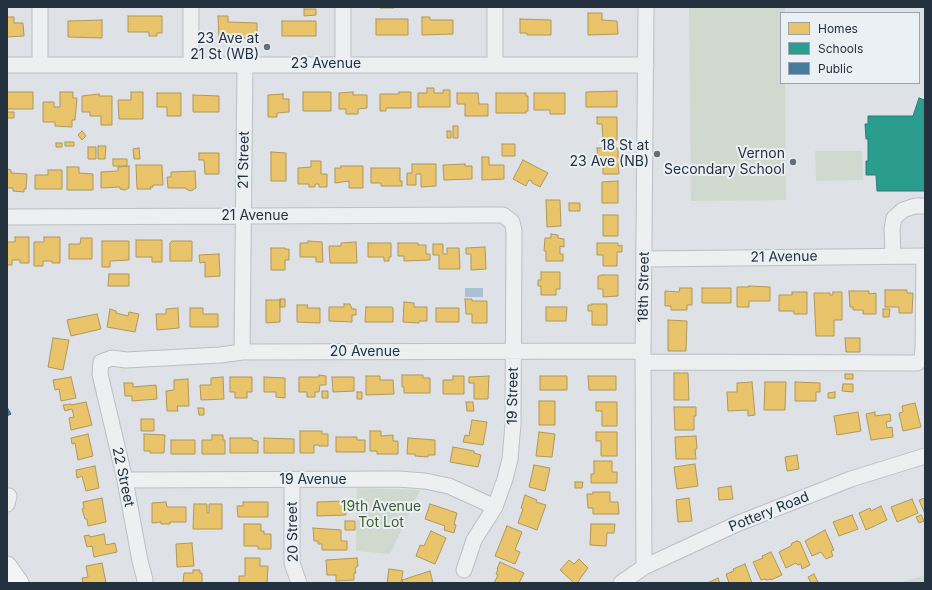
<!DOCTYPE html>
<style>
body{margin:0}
#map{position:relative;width:932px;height:590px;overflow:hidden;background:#dee1e5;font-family:Inter,sans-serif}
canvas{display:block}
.frame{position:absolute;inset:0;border:8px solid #24313f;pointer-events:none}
.legend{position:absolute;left:780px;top:12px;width:140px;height:72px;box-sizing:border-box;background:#ebf0f5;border:1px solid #9ba4ac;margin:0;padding:5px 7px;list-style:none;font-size:12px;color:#24313f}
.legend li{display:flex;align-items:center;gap:8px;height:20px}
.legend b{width:20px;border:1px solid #9ba4ac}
</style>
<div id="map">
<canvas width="932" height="590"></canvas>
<div class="frame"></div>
<ul class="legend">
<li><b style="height:11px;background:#e9c46a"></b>Homes</li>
<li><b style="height:11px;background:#2a9d8f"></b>Schools</li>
<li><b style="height:11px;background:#457b9d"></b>Public</li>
</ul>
</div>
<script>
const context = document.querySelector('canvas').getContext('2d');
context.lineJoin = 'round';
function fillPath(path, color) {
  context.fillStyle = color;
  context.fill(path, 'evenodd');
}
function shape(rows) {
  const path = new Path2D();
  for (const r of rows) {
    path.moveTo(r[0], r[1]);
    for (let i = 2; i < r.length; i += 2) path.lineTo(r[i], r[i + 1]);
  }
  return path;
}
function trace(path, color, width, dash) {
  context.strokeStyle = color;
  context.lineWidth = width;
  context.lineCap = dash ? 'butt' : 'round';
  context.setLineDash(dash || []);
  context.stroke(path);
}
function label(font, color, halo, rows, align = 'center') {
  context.font = font + ' Inter,sans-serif';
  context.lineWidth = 4;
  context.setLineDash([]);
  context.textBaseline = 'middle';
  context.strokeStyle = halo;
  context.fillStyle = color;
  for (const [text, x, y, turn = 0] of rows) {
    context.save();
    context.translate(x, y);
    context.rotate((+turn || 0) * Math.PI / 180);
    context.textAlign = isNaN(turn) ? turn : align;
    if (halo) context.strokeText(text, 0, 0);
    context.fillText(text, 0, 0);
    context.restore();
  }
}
const green = shape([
 [689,7,785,7,785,13,781,13,781,83,785,83,786,200,691,201],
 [815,151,862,151,863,180,816,181],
 [357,488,420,490,390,554,356,551],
 [925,575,925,583,900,583,902,582]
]);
const water = shape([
 [465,288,483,288,483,297,465,297]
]);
const homes = shape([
 [380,7,394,7,394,8,380,8,380,7],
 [304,9,316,9,316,15,304,16,304,9],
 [588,13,602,13,602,20,617,21,618,34,588,35,588,13],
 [128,16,162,16,162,33,157,33,157,36,149,36,149,32,128,32,128,16],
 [218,16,228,16,228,22,257,23,257,38,219,38,218,16],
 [7,17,14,17,14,23,23,23,24,36,7,37,7,17],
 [422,17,430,17,430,20,453,20,453,34,422,35,422,17],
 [376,19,408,19,408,35,376,35,376,19],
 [520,19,551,20,551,35,527,35,527,33,520,33,520,19],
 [102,20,102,38,68,37,68,21,102,20],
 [282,21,316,21,316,36,282,36,282,21],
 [427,88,434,88,434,93,443,93,443,90,450,90,450,107,418,107,418,93,427,93,427,88],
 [617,91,617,107,586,107,586,92,617,91],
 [7,92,33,92,33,109,7,109,7,92],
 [60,92,73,92,73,98,77,98,75,120,72,120,72,127,55,126,55,122,43,122,43,102,54,102,54,107,60,107,60,92],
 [131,92,143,92,143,119,119,119,118,100,131,100,131,92],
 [303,92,331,92,331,111,303,111,303,92],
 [353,92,353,95,367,95,367,108,358,109,358,114,346,114,346,109,339,109,339,93,353,92],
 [399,92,411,92,411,108,386,108,386,111,380,111,380,94,399,94,399,92],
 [157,93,181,93,181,116,167,116,167,107,157,107,157,93],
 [457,93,478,93,479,104,488,104,488,116,465,116,465,104,457,104,457,93],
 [496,93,526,93,526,96,528,96,528,111,526,111,526,113,496,113,496,93],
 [534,93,565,93,565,114,550,114,550,110,534,110,534,93],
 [99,94,99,96,112,96,112,125,101,125,101,116,90,116,90,112,82,112,82,96,99,94],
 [283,94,283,99,289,99,289,112,277,113,277,117,268,117,268,95,283,94],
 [193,95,219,96,219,112,193,112,193,95],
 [7,112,14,112,14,118,7,118,7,112],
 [597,117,617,117,617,140,603,140,602,124,597,124,597,117],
 [453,126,458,126,458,138,453,138,453,126],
 [82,131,86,136,82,140,78,135,82,131],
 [447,131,451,131,451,138,447,138,447,131],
 [65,142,74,142,74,146,65,146,65,142],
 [56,143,62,143,62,147,56,147,56,143],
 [502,144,515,144,515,156,502,156,502,144],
 [98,146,106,146,105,159,98,159,98,146],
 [88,147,96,147,96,159,88,159,88,147],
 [139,148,140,159,134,159,133,149,139,148],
 [597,148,618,148,618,157,621,157,621,164,618,164,619,174,603,174,603,158,598,158,597,148],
 [271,152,286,153,286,181,271,181,271,152],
 [199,153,219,153,219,174,205,174,204,160,199,160,199,153],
 [482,157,489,157,489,165,504,165,504,179,482,180,482,157],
 [113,159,127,159,127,166,113,166,113,159],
 [523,160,548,173,540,187,532,183,532,181,529,180,526,186,513,179,523,160],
 [311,161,321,161,321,174,327,174,327,187,319,187,319,184,315,184,315,187,309,187,309,184,298,184,298,168,311,167,311,161],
 [412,164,436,164,436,186,421,187,421,174,416,174,416,185,407,185,407,173,412,173,412,164],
 [465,164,465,166,472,166,472,179,444,180,443,165,465,164],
 [136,165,162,165,163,185,153,185,153,187,150,187,151,189,137,189,136,165],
 [129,166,129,188,125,190,120,189,120,187,101,188,101,172,118,171,118,167,129,166],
 [341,166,363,166,363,188,349,188,349,181,335,183,335,168,341,168,341,166],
 [67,167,79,167,79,173,93,174,93,190,67,190,67,167],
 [371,168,400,168,400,181,402,181,402,186,381,186,381,183,371,183,371,168],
 [7,169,11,170,11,173,27,174,26,189,24,189,24,192,13,191,13,188,7,188,7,169],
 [48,170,62,170,62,189,35,189,35,175,48,175,48,170],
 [195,171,196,188,191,191,186,189,186,188,168,188,167,177,171,177,171,172,195,171],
 [618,181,618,203,602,203,602,182,618,181],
 [546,200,560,200,561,226,547,227,546,200],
 [569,203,580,203,580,211,569,211,569,203],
 [603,215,618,215,618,236,603,236,603,215],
 [551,234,558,235,558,238,564,239,564,247,560,246,560,254,563,254,563,261,546,261,546,251,544,251,545,238,551,238,551,234],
 [15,237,29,237,29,263,20,263,20,260,12,260,12,265,7,265,7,242,15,242,15,237],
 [44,237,60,237,60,263,52,263,52,261,43,261,43,266,34,266,34,242,44,242,44,237],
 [81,238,92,238,92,259,69,259,69,244,80,244,81,238],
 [136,240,162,240,162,262,152,262,152,257,136,257,136,240],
 [102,241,129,241,129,260,110,261,110,267,102,267,102,241],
 [172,241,192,241,192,261,170,261,170,243,172,241],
 [308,241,322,242,323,262,316,262,316,257,300,257,300,243,308,243,308,241],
 [356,242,357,263,330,263,329,246,341,246,341,243,356,242],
 [368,243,391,243,391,257,389,257,389,261,384,261,384,257,368,257,368,243],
 [398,243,418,243,418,245,426,245,426,254,430,254,430,260,404,261,404,256,398,256,398,243],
 [597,243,618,243,618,246,622,245,622,252,617,252,617,266,603,266,603,255,597,255,597,243],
 [433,244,443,244,443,254,447,254,447,248,459,248,460,269,439,269,439,255,433,255,433,244],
 [485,247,486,269,471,270,471,254,466,254,466,248,485,247],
 [271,248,285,248,285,249,289,249,289,260,285,260,285,270,271,270,271,248],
 [219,254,220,276,205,277,205,262,200,263,199,255,219,254],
 [541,272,560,272,560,289,556,289,556,295,541,295,541,286,538,286,538,280,541,280,541,272],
 [109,274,129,274,129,286,108,286,109,274],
 [602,275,618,275,618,296,603,297,603,289,598,289,598,276,602,275],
 [749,286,770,287,770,301,749,301,749,307,737,307,737,287,749,287,749,286],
 [680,288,692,288,692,305,687,305,687,310,671,310,671,306,665,306,665,291,679,292,680,288],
 [702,288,731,288,731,303,702,303,702,288],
 [885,290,907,290,907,293,913,293,912,313,899,313,899,307,885,307,885,290],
 [849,291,869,291,869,294,876,293,876,314,863,314,863,310,853,310,853,307,850,307,849,291],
 [792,292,807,292,807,314,794,314,794,311,779,311,779,295,792,295,792,292],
 [833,292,842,292,842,320,834,320,834,336,816,336,814,293,830,293,830,295,833,295,833,292],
 [280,299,285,299,285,307,280,307,280,299],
 [465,299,472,299,472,301,487,301,487,323,472,323,472,314,466,314,465,299],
 [266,300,280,300,280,322,266,323,266,300],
 [404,302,414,303,414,307,427,307,427,321,419,321,419,323,403,322,404,302],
 [344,304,350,304,352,309,356,309,356,315,352,315,352,322,329,321,329,307,344,307,344,304],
 [592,304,607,304,607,325,592,325,592,311,588,311,588,305,592,305,592,304],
 [297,305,308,305,307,308,320,308,320,323,297,322,297,305],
 [366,307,392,307,393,308,393,322,365,322,366,307],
 [546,307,567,307,566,321,546,321,546,307],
 [178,308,179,328,157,330,156,314,166,314,166,309,178,308],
 [190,308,203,308,203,314,218,314,218,327,190,327,190,308],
 [436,308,459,308,459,322,436,322,436,308],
 [110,309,116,311,116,313,128,316,129,312,139,314,135,332,107,327,110,309],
 [883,309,890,309,889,317,883,317,883,309],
 [97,314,101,329,71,336,67,320,97,314],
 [668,320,687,321,686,351,668,351,668,320],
 [53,338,69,340,63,370,48,367,53,338],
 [845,338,860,338,860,352,846,352,845,338],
 [674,373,688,373,689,400,674,400,674,373],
 [845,374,853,374,853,379,845,379,845,374],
 [319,375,326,376,326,385,320,385,319,392,315,392,315,397,307,397,307,392,299,392,299,377,319,377,319,375],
 [402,375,423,375,423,378,430,378,430,393,404,393,404,387,402,387,402,375],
 [366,376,380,376,380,380,393,380,394,394,366,395,366,376],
 [453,376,464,376,464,394,443,394,443,380,453,380,453,376],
 [489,376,488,399,474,399,474,383,469,383,469,377,489,376],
 [540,376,567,376,567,390,540,390,540,376],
 [588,376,616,376,616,390,589,390,588,376],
 [71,377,76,398,61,401,59,389,55,390,53,380,71,377],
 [223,377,224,399,201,400,200,385,211,385,211,378,223,377],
 [230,377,252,377,252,392,247,392,247,398,235,398,235,392,230,392,230,377],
 [264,377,285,378,285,398,276,397,276,392,264,392,264,377],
 [332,377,354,377,354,391,333,392,332,377],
 [188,379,189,406,177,406,178,411,167,411,166,391,174,390,174,380,188,379],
 [752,382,755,415,748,416,748,410,728,411,727,392,737,392,737,383,752,382],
 [765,382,786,382,785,410,764,410,765,382],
 [795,382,820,383,820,392,816,392,816,401,795,401,795,382],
 [124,383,133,383,133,387,156,385,157,399,132,401,132,396,125,396,124,383],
 [843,384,853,384,853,392,842,391,843,384],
 [322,391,328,391,328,398,322,398,322,391],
 [357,392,362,392,362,399,357,399,357,392],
 [835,392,835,398,828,398,828,393,835,392],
 [539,401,555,401,555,425,539,425,539,401],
 [86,402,92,425,71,430,69,418,74,417,72,409,65,411,63,405,71,404,71,405,86,402],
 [466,402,473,402,474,411,467,411,466,402],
 [596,402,617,402,617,426,602,426,602,411,596,411,596,402],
 [915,403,921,427,903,431,899,413,903,412,902,406,915,403],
 [674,407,696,407,696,416,694,416,694,430,675,430,674,407],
 [198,408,204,408,204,415,199,415,198,408],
 [858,412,861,431,837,435,834,416,858,412],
 [875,412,875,416,890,414,891,421,886,422,887,428,892,427,893,437,871,440,866,414,875,412],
 [141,419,154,419,154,431,141,431,141,419],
 [472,420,487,422,483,445,463,442,465,435,469,436,472,420],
 [300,431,322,431,322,434,328,434,328,446,319,446,319,445,314,445,314,453,300,453,300,431],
 [370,431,381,431,381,436,393,435,393,441,398,441,398,454,377,454,377,451,370,451,370,431],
 [539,432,555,434,552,457,536,456,539,432],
 [596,432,617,432,617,456,601,456,601,441,596,441,596,432],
 [88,434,93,456,78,460,75,443,72,444,71,438,88,434],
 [144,434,165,435,164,453,150,453,150,451,144,451,144,434],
 [212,435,223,435,223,440,225,440,225,454,202,454,202,440,212,440,212,435],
 [696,436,697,449,695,449,696,459,676,459,675,437,696,436],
 [336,437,357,437,357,440,365,440,365,452,336,452,336,437],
 [230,438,252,438,252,440,258,441,258,453,230,453,230,438],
 [264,438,294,439,294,453,264,453,264,438],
 [408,438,435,440,435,455,428,455,428,457,415,456,415,454,407,454,408,438],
 [171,440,195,440,195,454,171,454,171,440],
 [453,447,474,451,474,453,481,455,478,467,450,462,453,447],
 [797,455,799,469,787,471,785,457,797,455],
 [594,461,612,461,612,472,617,472,617,483,591,483,591,474,594,474,594,461],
 [695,464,698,486,677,489,674,467,695,464],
 [534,465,550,468,545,491,529,487,534,465],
 [95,466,99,488,86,491,82,476,77,478,76,470,95,466],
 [575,482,583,482,582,488,575,488,575,482],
 [731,486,733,499,719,500,718,488,731,486],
 [593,492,610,492,610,502,618,502,619,514,593,514,593,508,588,508,587,494,593,494,593,492],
 [525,495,537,500,536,502,546,505,537,530,518,523,523,509,521,508,525,495],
 [102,498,106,522,88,526,87,519,85,519,82,509,84,508,83,502,102,498],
 [689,498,692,521,678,522,676,500,689,498],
 [925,498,925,514,919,500,925,498],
 [912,499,918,513,897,522,891,507,912,499],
 [345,501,346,515,317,516,317,502,345,501],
 [166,502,167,507,186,507,186,522,170,522,170,524,161,524,161,522,152,523,152,503,166,502],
 [243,502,268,502,268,517,238,517,237,506,243,506,243,502],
 [194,504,207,504,207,513,209,513,209,504,222,504,222,529,193,529,194,504],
 [430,504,457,513,454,524,456,525,454,533,444,530,445,526,425,519,430,504],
 [881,506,887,520,866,530,859,513,870,508,871,511,881,506],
 [852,515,858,529,839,536,833,522,852,515],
 [921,515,924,521,919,523,916,517,921,515],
 [345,521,355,521,355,530,345,530,345,521],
 [244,524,261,524,261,531,264,531,264,534,271,534,271,549,258,549,258,546,244,546,244,524],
 [591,524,615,524,614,533,607,533,606,546,590,545,591,524],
 [507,526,522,532,515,550,520,552,515,564,495,556,507,526],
 [313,528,341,530,341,541,347,541,347,550,322,550,322,544,318,544,318,541,314,541,313,528],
 [825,530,834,550,831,551,833,556,826,559,821,552,812,556,805,541,825,530],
 [431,531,446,538,435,564,416,556,420,545,424,546,431,531],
 [104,534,106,545,115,543,117,552,94,557,92,546,87,547,84,536,89,535,90,537,104,534],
 [797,541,800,542,810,565,802,569,801,564,798,565,796,563,786,568,779,552,791,546,792,543,797,541],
 [192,543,194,566,177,567,176,544,192,543],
 [771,552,782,575,771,580,771,579,767,580,764,579,761,580,753,562,763,558,762,556,771,552],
 [245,558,260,558,260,566,268,566,267,583,239,583,239,576,245,576,245,558],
 [357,558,358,566,355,568,356,573,354,573,354,580,336,581,336,575,327,575,326,560,357,558],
 [579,559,588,568,577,583,574,583,560,570,569,560,574,564,579,559],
 [500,562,524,573,519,583,494,583,498,575,496,574,498,569,497,569,500,562],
 [102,563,106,583,83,583,82,578,88,577,86,566,102,563],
 [745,564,752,583,729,583,726,574,734,571,733,569,745,564],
 [389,569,403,571,401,583,387,583,389,569],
 [193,570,200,570,200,573,202,573,202,583,183,583,184,573,193,573,193,570],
 [430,571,433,583,403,583,402,580,430,571],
 [814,574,818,582,811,583,808,577,814,574],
 [718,578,720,583,707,583,718,578]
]);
const schools = shape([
 [919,98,925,100,925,191,877,191,876,175,866,175,866,161,868,161,868,139,866,139,865,124,868,124,868,116,913,116,919,98]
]);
const public = shape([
 [7,407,11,414,7,416,7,407]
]);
const minor = shape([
 [40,7,40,65],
 [191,7,191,64],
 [343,7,343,64],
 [495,64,495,7],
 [7,65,646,65],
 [7,217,486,215,503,215,512,222,514,231,513,424,510,459,505,479,495,507,474,540,464,570],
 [893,256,892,229,894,218,903,210,915,206,925,206],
 [644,259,925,256],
 [242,352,245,64],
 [643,362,917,363,922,358,923,349,924,256],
 [125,480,398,479,425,481,449,486,495,507],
 [292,480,292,563,299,583],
 [7,504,9,496],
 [644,567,643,351,646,7],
 [145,580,140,561,125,480,100,374,101,362,112,358,126,360,220,355,242,352,643,351],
 [621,583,644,567,739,523,851,479,925,456]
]);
const major = shape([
 [7,566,19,583]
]);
const markers = [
 [267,47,4,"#656f79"],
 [657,154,4,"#656f79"],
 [793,162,4,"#656f79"]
];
const poiNames = [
 ["23 Ave at",259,39],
 ["21 St (WB)",259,55],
 ["18 St at",649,146],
 ["23 Ave (NB)",649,162],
 ["Vernon",785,154],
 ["Secondary School",785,170]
];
const streetNames = [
 ["23 Avenue",326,64],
 ["21 Street",244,160,-89],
 ["21 Avenue",255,216],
 ["21 Avenue",784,257,-1],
 ["18th Street",644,287,-89],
 ["20 Avenue",365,352],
 ["19 Street",513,396,-89],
 ["22 Street",123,477,78],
 ["19 Avenue",313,480],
 ["Pottery Road",769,512,-22],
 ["20 Street",293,532,-91]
];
const parkNames = [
 ["19th Avenue",381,507],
 ["Tot Lot",381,523]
];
fillPath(green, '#d0d9ce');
fillPath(water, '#a8c2d4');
fillPath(homes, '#e9c46a');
trace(homes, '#ae985d', 1);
fillPath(schools, '#2a9d8f');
trace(schools, '#287d77', 1);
fillPath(public, '#457b9d');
trace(public, '#3b6581', 1);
trace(minor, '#bcbfc3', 17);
trace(major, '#babec2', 21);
trace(minor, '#eeeff1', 15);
trace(major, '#f3f4f5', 19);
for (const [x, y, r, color] of markers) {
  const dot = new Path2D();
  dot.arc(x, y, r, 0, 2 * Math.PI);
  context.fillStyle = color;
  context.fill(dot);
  trace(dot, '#ebf0f5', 1.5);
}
label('14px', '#24313f', '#ebf0f5', poiNames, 'right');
label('14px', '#24313f', '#ebf0f5', streetNames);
label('14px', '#3d5c2f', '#ebf0f5', parkNames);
</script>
